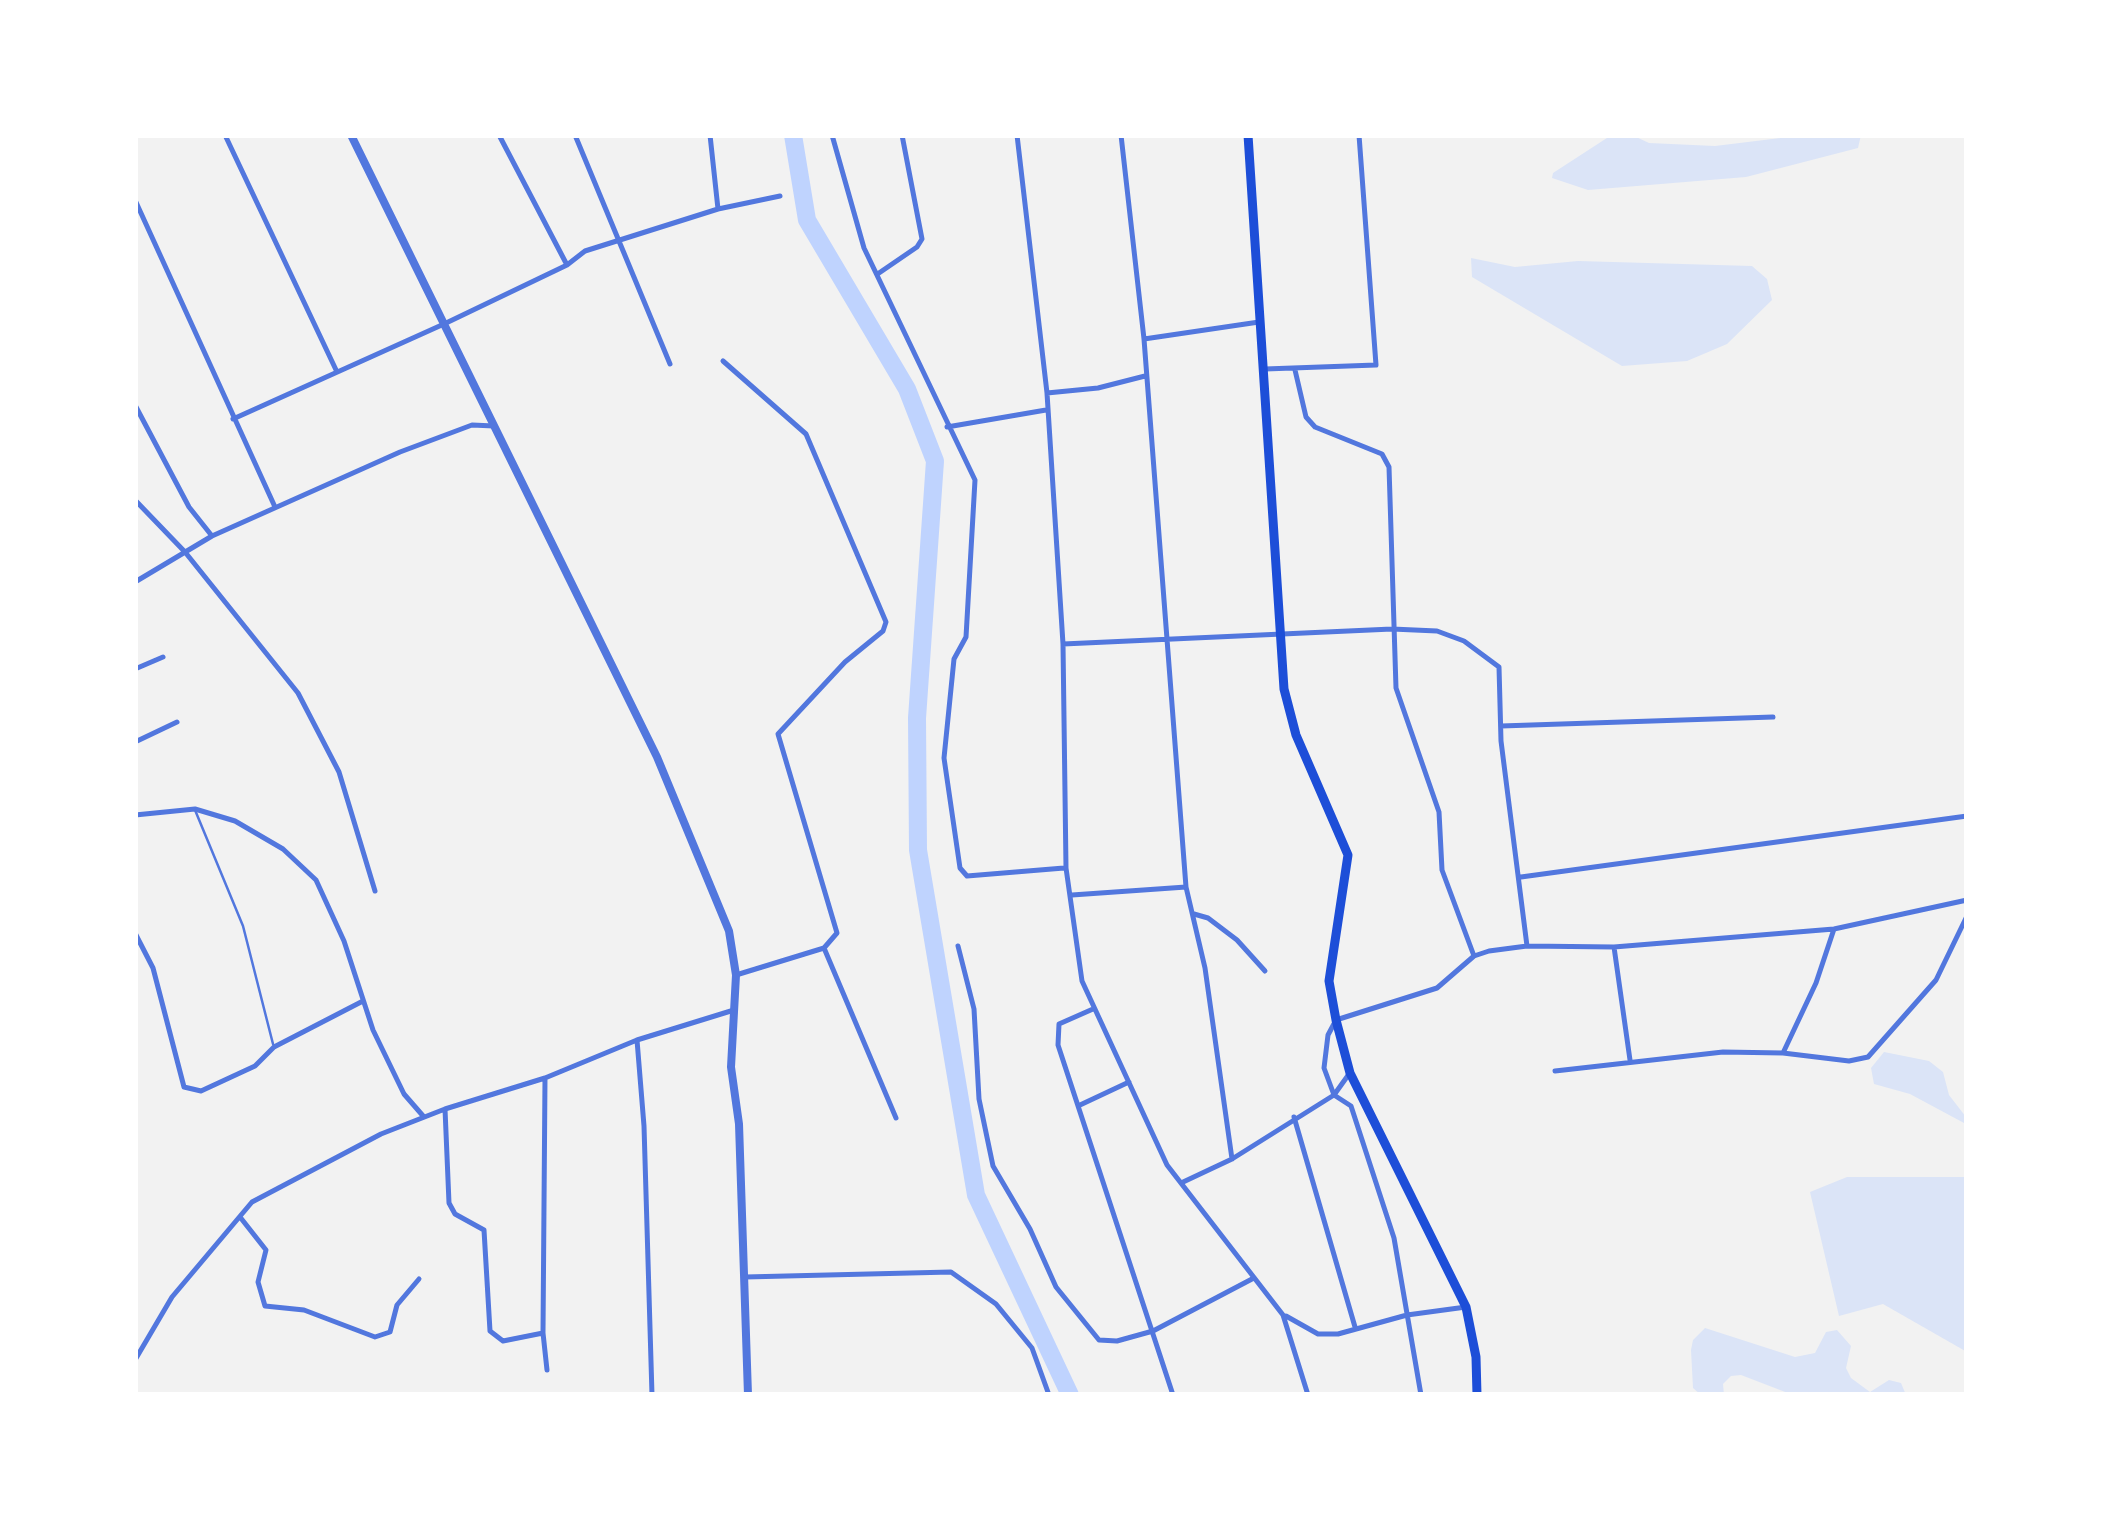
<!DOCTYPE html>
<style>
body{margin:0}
#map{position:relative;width:2102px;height:1530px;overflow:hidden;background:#f2f2f2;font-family:Raleway,sans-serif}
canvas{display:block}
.frame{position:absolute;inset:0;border:138px solid #fff;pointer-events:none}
</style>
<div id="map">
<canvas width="2102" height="1530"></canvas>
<div class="frame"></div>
</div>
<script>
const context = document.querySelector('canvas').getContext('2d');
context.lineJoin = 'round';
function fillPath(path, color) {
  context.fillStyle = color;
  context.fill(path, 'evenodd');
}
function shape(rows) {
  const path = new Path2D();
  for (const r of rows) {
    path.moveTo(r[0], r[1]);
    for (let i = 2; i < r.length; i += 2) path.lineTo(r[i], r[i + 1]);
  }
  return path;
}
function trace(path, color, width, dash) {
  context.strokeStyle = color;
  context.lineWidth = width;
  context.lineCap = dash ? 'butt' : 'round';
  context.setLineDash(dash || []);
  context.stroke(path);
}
const green = shape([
 [1632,135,1649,143,1715,146,1805,135,1861,135,1858,148,1746,177,1588,190,1552,178,1553,173,1610,136],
 [1471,258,1515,267,1578,261,1752,266,1767,279,1772,300,1727,344,1687,361,1622,366,1472,277],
 [1884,1052,1929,1061,1943,1072,1949,1095,1966,1117,1964,1123,1910,1094,1874,1084,1871,1068],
 [1847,1177,1967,1177,1967,1352,1883,1304,1839,1316,1810,1192],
 [1705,1328,1795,1357,1815,1353,1826,1332,1837,1330,1851,1346,1846,1368,1851,1378,1870,1392,1889,1380,1901,1383,1906,1395,1793,1395,1741,1375,1731,1376,1723,1384,1724,1395,1701,1395,1693,1388,1691,1350,1693,1340]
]);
const river = shape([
 [793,135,807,220,907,389,935,461,917,718,918,850,976,1195,1070,1395]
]);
const service = shape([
 [195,810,243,926,273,1044]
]);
const minor = shape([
 [225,135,337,372],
 [499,135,567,265],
 [575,135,670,364],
 [710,135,718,209],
 [832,135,864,248,975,480,966,637,954,659,944,758,960,868,967,876,1064,868],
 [1017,135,1047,393,1063,644,1066,868,1082,981,1167,1165,1283,1315,1308,1395],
 [1121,135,1144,339,1186,887,1205,968,1232,1159],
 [135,200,275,507],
 [879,273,917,247,922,239,902,135],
 [1144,339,1259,322],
 [723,361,806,434,886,622,883,631,845,662,778,734,837,933,824,948,736,975],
 [1265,369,1376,365,1359,135],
 [1295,370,1306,417,1315,427,1382,454,1389,467,1396,688,1439,812,1442,870,1474,956],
 [1047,393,1098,388,1145,376],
 [135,405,189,507,212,536],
 [233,419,444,324,567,265,585,251,718,209,780,196],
 [947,427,1046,410],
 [135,500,185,552,298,693,339,772,375,891],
 [135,582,212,536,400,452,472,425,494,426],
 [1063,644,1392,629,1437,631,1464,641,1499,667,1501,741,1527,946],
 [135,669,163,657],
 [1501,726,1773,717],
 [135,742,177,722],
 [135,815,195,809,235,821,283,849,316,880,344,941,373,1030,404,1094,424,1117],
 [1521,877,1967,816],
 [1072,895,1186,887],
 [1194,914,1208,918,1237,940,1265,971],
 [135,933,153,968,184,1087,201,1091,255,1066,274,1047,363,1001],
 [958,946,974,1009,979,1099,993,1166,1030,1229,1056,1287,1099,1340,1117,1341,1153,1331,1252,1279],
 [1614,947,1630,1060],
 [824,948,896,1118],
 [1093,1009,1059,1024,1058,1045,1173,1395],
 [637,1040,644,1126,652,1395],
 [1783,1053,1816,983,1834,929],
 [1555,1071,1723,1052,1783,1053,1849,1061,1868,1057,1936,980,1967,916],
 [545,1078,543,1333,547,1370],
 [1080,1105,1129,1082],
 [445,1109,449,1203,455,1214,484,1230,490,1331,503,1341,543,1333],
 [1294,1117,1355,1327],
 [1181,1183,1232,1159,1334,1095,1349,1074],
 [240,1217,266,1250,258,1282,265,1306,304,1310,375,1337,390,1332,397,1305,419,1279],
 [745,1277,951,1272,996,1304,1032,1348,1049,1395],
 [1286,1316,1318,1334,1338,1334,1407,1315,1466,1307],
 [135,1360,172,1297,252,1202,381,1134,445,1109,545,1078,637,1040,734,1010],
 [1421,1395,1394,1238,1351,1106,1334,1095,1324,1068,1328,1035,1336,1020,1437,988,1474,956,1489,951,1527,946,1614,947,1834,929,1967,900]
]);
const tertiary = shape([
 [351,135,657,757,729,931,736,975,731,1067,739,1124,748,1395]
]);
const primary = shape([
 [1248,135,1284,689,1296,735,1348,855,1329,981,1336,1020,1350,1073,1466,1307,1476,1357,1477,1395]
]);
fillPath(green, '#dbe4f7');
trace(river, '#bfd3fe', 18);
trace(service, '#5277de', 2.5);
trace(minor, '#5277de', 5);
trace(tertiary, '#5277de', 8);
trace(primary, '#1d4ed8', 9);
</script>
